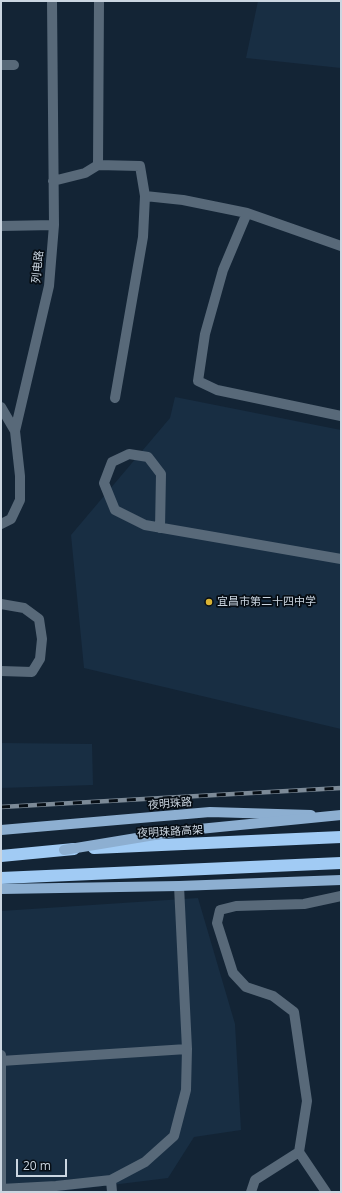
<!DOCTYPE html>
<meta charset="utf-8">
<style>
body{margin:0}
#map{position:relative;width:342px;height:1193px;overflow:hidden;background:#132435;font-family:"Open Sans",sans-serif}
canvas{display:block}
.frame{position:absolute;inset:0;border:2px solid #cbd6e1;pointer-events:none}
.scale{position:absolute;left:16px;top:1159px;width:51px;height:18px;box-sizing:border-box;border:2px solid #cbd6e1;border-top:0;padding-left:5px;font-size:12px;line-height:14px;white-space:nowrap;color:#cbd6e1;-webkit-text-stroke:3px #060d14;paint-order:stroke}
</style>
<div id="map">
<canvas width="342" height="1193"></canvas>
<div class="frame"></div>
<div class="scale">20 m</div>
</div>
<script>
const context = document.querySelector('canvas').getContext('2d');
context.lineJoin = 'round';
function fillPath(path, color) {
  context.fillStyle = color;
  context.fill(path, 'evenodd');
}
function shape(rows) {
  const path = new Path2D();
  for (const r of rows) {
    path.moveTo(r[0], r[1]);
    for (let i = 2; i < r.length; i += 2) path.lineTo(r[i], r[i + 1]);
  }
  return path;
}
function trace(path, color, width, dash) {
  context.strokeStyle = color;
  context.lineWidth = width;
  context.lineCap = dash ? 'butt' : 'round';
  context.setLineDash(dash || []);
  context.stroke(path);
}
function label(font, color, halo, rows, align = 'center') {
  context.font = font + ' "Open Sans","Noto Sans SC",sans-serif';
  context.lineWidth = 3.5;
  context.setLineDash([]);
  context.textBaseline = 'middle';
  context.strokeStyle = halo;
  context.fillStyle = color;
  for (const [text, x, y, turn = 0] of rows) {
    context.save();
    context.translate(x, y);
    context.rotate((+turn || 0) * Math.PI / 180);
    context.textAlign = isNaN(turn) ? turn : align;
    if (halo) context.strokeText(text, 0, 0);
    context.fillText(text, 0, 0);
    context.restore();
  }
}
const built = shape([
 [258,1,341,1,341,68,246,58],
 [175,397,341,430,341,729,84,668,71,535,170,418],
 [1,743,92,744,93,785,1,788],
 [198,898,235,1024,241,1130,194,1137,168,1178,55,1192,1,1192,1,911]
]);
const minor = shape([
 [1,65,14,65],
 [98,165,99,1],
 [53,181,85,173,98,165,140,166,145,196,143,237,115,398],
 [145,196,183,200,247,213,341,246],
 [247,213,223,270,205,334,198,381,217,390,341,416],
 [1,226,54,225],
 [1,407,15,431],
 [1,524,11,519,20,500,20,476,15,431,49,286,54,225,52,1],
 [160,528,161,474,148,457,129,454,112,462,104,483,115,510,145,525,341,559],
 [1,604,24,608,39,619,42,639,40,659,32,672,1,671],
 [1,1055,1,1192],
 [1,1061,187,1049],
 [111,1180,112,1192],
 [1,1189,56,1186,111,1180,145,1162,174,1136,186,1090,187,1049,179,886],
 [251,1192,255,1180,299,1152],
 [326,1192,299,1152,307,1101,294,1012,273,996,246,987,233,973,217,923,220,910,236,906,304,904,341,896]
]);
const major = shape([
 [1,830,210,812,311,815],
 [1,889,179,886,341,880]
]);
const highway = shape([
 [94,848,341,837],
 [1,856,74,849],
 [1,878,341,863]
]);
const rail = shape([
 [1,807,341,788]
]);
const majorBridge = shape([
 [64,850,179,831,341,815]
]);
const markers = [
 [209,602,4,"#d9b334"]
];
const streetNames = [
 ["列电路",38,267,-84],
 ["夜明珠路",170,804,-5],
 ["夜明珠路高架",170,832,-3]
];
const poiNames = [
 ["宜昌市第二十四中学",217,602]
];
fillPath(built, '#182e43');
trace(minor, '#586979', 10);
trace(major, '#8dafd1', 10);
trace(highway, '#a1cbf4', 12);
trace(rail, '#7c8a97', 4.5);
trace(rail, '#060d14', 3, [9]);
trace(majorBridge, '#8dafd1', 10);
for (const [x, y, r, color] of markers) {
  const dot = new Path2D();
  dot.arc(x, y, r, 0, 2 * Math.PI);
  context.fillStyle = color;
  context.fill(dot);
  trace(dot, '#060d14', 1.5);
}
label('11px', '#cbd6e1', '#060d14', streetNames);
label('11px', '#cbd6e1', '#060d14', poiNames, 'left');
</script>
